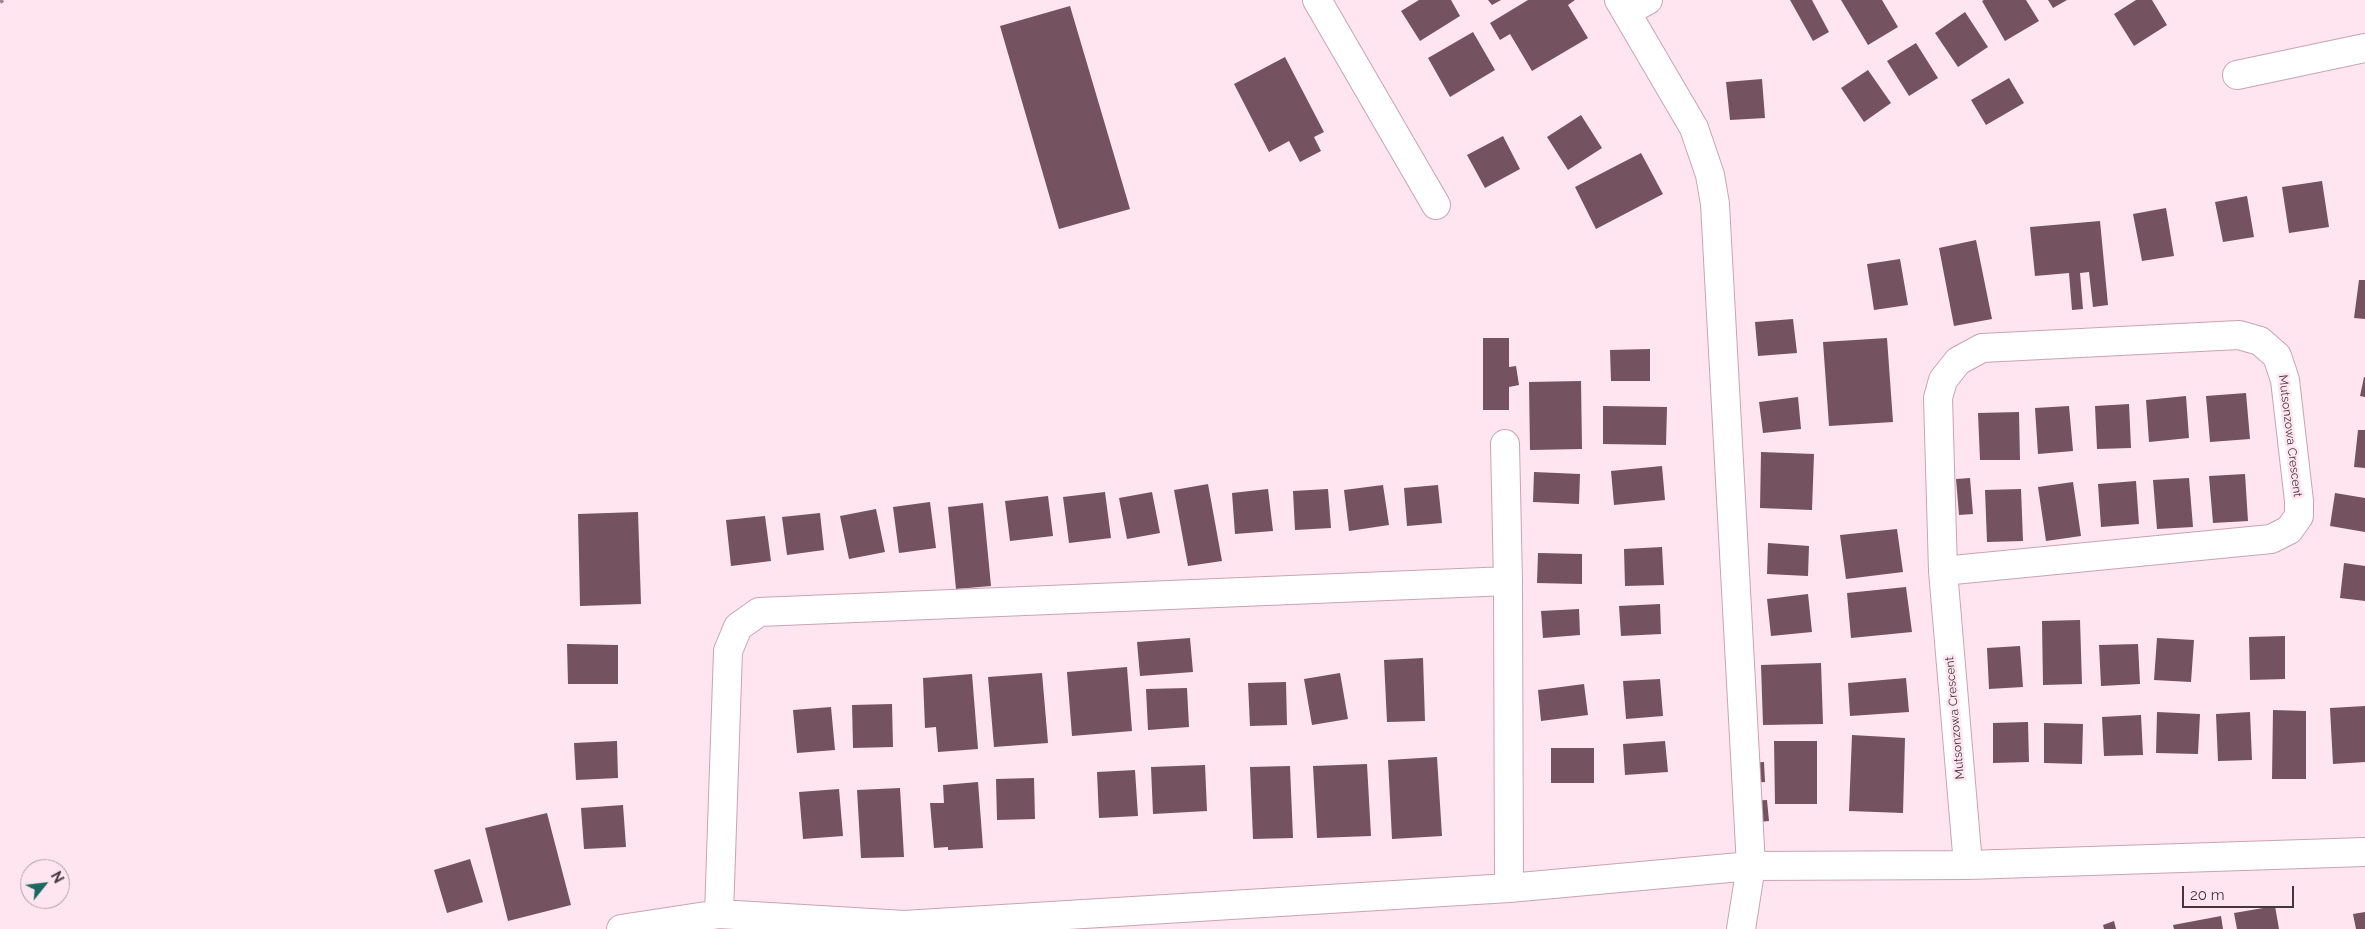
<!DOCTYPE html>
<style>
body{margin:0}
#map{position:relative;width:2365px;height:929px;overflow:hidden;background:#fee5ef;font-family:Raleway,sans-serif}
canvas{display:block}
.north{position:absolute;left:20px;top:859px;width:50px;height:50px;box-sizing:border-box;background:#fee5ef;border:1px solid #b49fa7;border-radius:50%;rotate:61deg;font-size:14px;font-weight:700;line-height:20px;text-align:center;color:#46363c}
.north::after{content:'';display:block;margin:auto;width:18px;height:22px;background:#1c6760;clip-path:polygon(50% 0,100% 100%,50% 72%,0 100%)}
.scale{position:absolute;left:2182px;top:886px;width:112px;height:22px;box-sizing:border-box;border:2px solid #46363c;border-top:0;padding-left:6px;font-size:15px;line-height:18px;white-space:nowrap;color:#46363c;-webkit-text-stroke:4px #fee5ef;paint-order:stroke}
</style>
<div id="map">
<canvas width="2365" height="929"></canvas>
<div class="north">N</div>
<div class="scale">20 m</div>
</div>
<script>
const context = document.querySelector('canvas').getContext('2d');
context.lineJoin = 'round';
function fillPath(path, color) {
  context.fillStyle = color;
  context.fill(path, 'evenodd');
}
function shape(rows) {
  const path = new Path2D();
  for (const r of rows) {
    path.moveTo(r[0], r[1]);
    for (let i = 2; i < r.length; i += 2) path.lineTo(r[i], r[i + 1]);
  }
  return path;
}
function trace(path, color, width, dash) {
  context.strokeStyle = color;
  context.lineWidth = width;
  context.lineCap = dash ? 'butt' : 'round';
  context.setLineDash(dash || []);
  context.stroke(path);
}
function label(font, color, halo, rows, align = 'center') {
  context.font = font + ' Raleway,sans-serif';
  context.lineWidth = 5;
  context.setLineDash([]);
  context.textBaseline = 'middle';
  context.strokeStyle = halo;
  context.fillStyle = color;
  for (const [text, x, y, turn = 0] of rows) {
    context.save();
    context.translate(x, y);
    context.rotate((+turn || 0) * Math.PI / 180);
    context.textAlign = isNaN(turn) ? turn : align;
    if (halo) context.strokeText(text, 0, 0);
    context.fillText(text, 0, 0);
    context.restore();
  }
}
const building = shape([
 [1419,0,1451,0,1460,16,1420,41,1401,11],
 [1488,0,1501,0,1492,5],
 [1528,0,1575,0,1568,5,1588,38,1532,71,1510,34,1500,40,1490,23],
 [1790,0,1812,0,1829,32,1813,41],
 [1841,0,1882,0,1898,27,1868,45],
 [1984,0,2026,0,2039,21,2005,41,1982,1],
 [2048,0,2067,0,2053,8],
 [2136,0,2152,0,2167,25,2134,46,2114,14],
 [1070,6,1130,209,1059,229,1000,26],
 [1965,12,1988,47,1958,67,1935,33],
 [1473,32,1495,70,1450,97,1428,58],
 [1916,43,1938,78,1909,96,1887,61],
 [1285,57,1324,132,1314,137,1321,151,1300,162,1289,141,1269,152,1234,84],
 [1868,70,1891,103,1864,122,1841,88],
 [2009,78,2024,103,1986,125,1971,100],
 [1762,79,1765,118,1730,120,1726,82],
 [1581,115,1602,148,1568,170,1547,137],
 [1503,136,1520,169,1485,188,1467,155],
 [1641,153,1663,194,1596,229,1575,187],
 [2322,181,2329,227,2289,233,2282,187],
 [2247,196,2254,237,2223,242,2215,202],
 [2166,208,2174,256,2142,261,2133,214],
 [2100,221,2108,305,2093,307,2089,272,2080,273,2083,309,2072,310,2069,273,2035,276,2030,227],
 [1976,240,1992,319,1954,326,1939,248],
 [1900,259,1908,305,1874,310,1867,264],
 [2359,280,2365,280,2365,319,2354,318],
 [1793,319,1797,353,1758,356,1755,322],
 [1483,338,1509,338,1509,367,1516,366,1519,385,1509,387,1509,410,1483,410],
 [1887,338,1893,422,1829,426,1823,342],
 [1650,349,1650,381,1611,381,1610,350],
 [2364,377,2365,377,2365,397,2360,396],
 [1581,381,1582,449,1530,450,1529,382],
 [2246,393,2250,439,2210,442,2206,396],
 [2186,396,2189,438,2149,442,2146,400],
 [1798,397,1801,429,1763,433,1759,402],
 [2129,404,2131,448,2097,449,2095,406],
 [1603,406,1667,407,1666,445,1603,444],
 [2069,406,2073,451,2038,454,2035,408],
 [2019,412,2020,460,1980,460,1978,413],
 [2358,430,2365,430,2365,468,2354,467],
 [1761,452,1814,454,1812,510,1760,508],
 [1662,466,1665,500,1614,505,1611,471],
 [1534,472,1580,474,1579,504,1533,502],
 [2245,474,2248,521,2213,523,2209,476],
 [1970,478,1973,514,1959,515,1956,479],
 [2189,478,2193,527,2157,529,2153,480],
 [2136,481,2139,524,2101,527,2098,484],
 [2073,482,2081,536,2046,541,2038,487],
 [1208,484,1222,561,1188,566,1174,490],
 [1383,485,1389,525,1349,531,1344,490],
 [1438,485,1442,523,1407,526,1404,488],
 [1268,489,1273,531,1235,534,1232,493],
 [1328,489,1331,528,1295,530,1293,491],
 [2021,489,2023,541,1987,542,1985,490],
 [1105,492,1111,538,1069,543,1063,497],
 [1152,492,1160,533,1127,539,1119,498],
 [2335,493,2365,498,2365,532,2330,526],
 [1048,496,1053,536,1010,541,1005,501],
 [930,502,936,548,899,553,893,507],
 [983,503,991,586,956,589,948,507],
 [876,509,885,552,849,559,840,516],
 [638,512,641,604,580,606,578,514],
 [820,513,824,550,787,555,782,517],
 [765,516,771,561,731,566,726,520],
 [1897,529,1903,572,1846,579,1840,535],
 [1768,543,1809,546,1808,576,1767,574],
 [1662,547,1664,585,1625,586,1624,549],
 [1538,553,1582,554,1582,584,1537,583],
 [2344,563,2365,566,2365,601,2340,598],
 [1906,587,1912,632,1851,638,1847,593],
 [1808,594,1812,632,1771,636,1767,599],
 [1660,604,1661,634,1621,636,1619,606],
 [1579,609,1580,635,1543,638,1541,611],
 [2080,620,2082,684,2043,685,2042,621],
 [2285,636,2285,679,2250,680,2249,637],
 [1190,638,1193,672,1140,676,1137,642],
 [2157,638,2194,640,2191,682,2154,680],
 [567,644,618,645,618,684,568,684],
 [2138,644,2140,684,2101,686,2099,645],
 [2020,646,2023,687,1989,689,1987,648],
 [1423,658,1425,721,1387,722,1384,660],
 [1821,663,1823,724,1763,725,1761,665],
 [1127,667,1132,731,1072,736,1067,672],
 [1042,673,1048,743,994,747,988,677],
 [1340,673,1348,719,1312,725,1304,679],
 [972,674,978,749,938,752,936,727,925,728,923,678],
 [1906,678,1909,712,1850,716,1848,683],
 [1660,679,1663,716,1626,719,1623,681],
 [1286,682,1287,725,1250,726,1248,683],
 [1584,684,1588,715,1541,721,1538,690],
 [1187,688,1189,727,1148,730,1146,689],
 [892,704,893,747,853,748,852,705],
 [2365,706,2365,762,2333,764,2330,708],
 [831,707,835,750,797,753,793,710],
 [2273,710,2306,711,2306,779,2272,779],
 [2157,712,2200,714,2198,754,2156,753],
 [2250,712,2252,760,2218,761,2216,714],
 [2141,715,2143,755,2104,756,2102,717],
 [2028,722,2029,762,1993,763,1993,723],
 [2044,723,2083,724,2082,764,2044,763],
 [1852,735,1905,738,1903,813,1849,811],
 [617,741,618,778,576,780,574,743],
 [1665,741,1668,772,1625,775,1623,744],
 [1774,741,1817,741,1817,804,1775,804],
 [1551,748,1594,748,1594,783,1551,783],
 [1437,757,1442,836,1392,839,1388,760],
 [1764,762,1765,782,1749,783,1748,763],
 [1367,764,1371,836,1317,838,1313,766],
 [1205,765,1207,811,1153,814,1151,767],
 [1290,766,1293,838,1253,839,1250,767],
 [1135,770,1138,816,1099,818,1097,772],
 [1034,778,1035,819,997,820,996,779],
 [978,782,983,848,948,850,948,847,934,848,930,803,944,803,943,785],
 [900,788,904,857,861,858,857,790],
 [839,789,843,836,803,839,799,792],
 [1767,800,1769,821,1749,823,1748,801],
 [623,805,626,847,584,849,581,808],
 [547,813,571,905,508,921,485,828],
 [470,859,483,902,447,913,434,870],
 [2275,906,2279,929,2237,929,2234,913],
 [2365,912,2365,929,2356,929,2353,914],
 [2221,916,2223,929,2174,929,2173,925],
 [2114,921,2116,929,2104,929,2103,925]
]);
const minor = shape([
 [1317,0,1436,205],
 [1619,0,1694,128,1710,175,1715,204,1751,866,1741,929],
 [1626,12,1648,0],
 [2237,75,2365,48],
 [1505,444,1508,581,1509,888],
 [1943,571,2271,539,2289,530,2299,516,2299,501,2285,380,2277,356,2260,341,2239,335,1982,348,1958,361,1943,380,1938,398,1943,571,1968,865],
 [719,914,728,651,738,627,759,612,1508,581],
 [621,929,719,914,904,925,1509,888,1751,866,1968,865,2365,852]
]);
const rail = shape([
 [0,2,3,0]
]);
const streetNames = [
 ["Mutsonzowa Crescent",2290,436,83],
 ["Mutsonzowa Crescent",1955,718,-95]
];
fillPath(building, '#745260');
trace(minor, '#caa3b3', 30);
trace(minor, '#fff', 28);
trace(rail, '#9b878f', 4, [10, 5]);
label('12px', '#46363c', '#fee5ef', streetNames);
</script>
